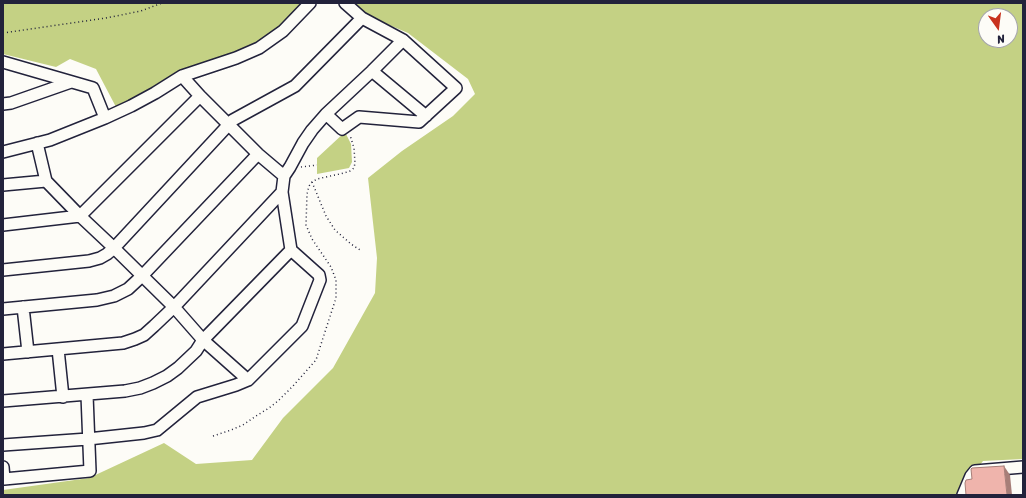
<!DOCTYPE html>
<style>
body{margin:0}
#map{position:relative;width:1026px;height:498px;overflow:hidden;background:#fdfcf7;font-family:Sriracha,sans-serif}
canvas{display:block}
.frame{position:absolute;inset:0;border:4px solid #22223b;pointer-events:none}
.north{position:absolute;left:978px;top:8px;width:40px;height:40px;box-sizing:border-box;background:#fdfcf7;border:1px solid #a5a5ac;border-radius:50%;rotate:166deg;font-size:11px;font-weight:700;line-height:16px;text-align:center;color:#22223b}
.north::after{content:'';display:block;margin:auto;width:14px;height:18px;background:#c8321e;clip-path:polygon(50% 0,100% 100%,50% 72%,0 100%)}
</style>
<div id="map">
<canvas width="1026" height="498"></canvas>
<div class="frame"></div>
<div class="north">N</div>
</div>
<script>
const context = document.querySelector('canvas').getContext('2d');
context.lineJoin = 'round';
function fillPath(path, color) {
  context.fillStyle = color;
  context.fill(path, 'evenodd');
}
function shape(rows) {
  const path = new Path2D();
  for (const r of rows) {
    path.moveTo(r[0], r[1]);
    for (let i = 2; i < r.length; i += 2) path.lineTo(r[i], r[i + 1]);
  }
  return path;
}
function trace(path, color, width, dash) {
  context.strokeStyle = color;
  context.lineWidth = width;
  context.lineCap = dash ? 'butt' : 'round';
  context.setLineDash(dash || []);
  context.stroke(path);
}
const green = shape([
 [3,3,306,3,263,43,116,107,96,69,70,59,56,67,3,54],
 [354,3,1023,3,1023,459,983,461,977,469,968,495,3,495,3,490,89,478,164,443,196,464,252,460,283,418,333,368,375,293,377,258,368,178,402,151,453,116,475,94,468,79,408,33,368,16],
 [986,16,1010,16,1010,40,986,40],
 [345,132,351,144,352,162,349,168,317,174,317,158]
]);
const path = shape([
 [3,33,106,18,141,11,162,3],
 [301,167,317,165],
 [312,182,326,216,335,230,351,244,360,250],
 [213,436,231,430,243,425,256,416,269,408,278,401,293,386,316,360,323,338,336,298,336,280,331,267,312,239,306,225,307,194,309,186,312,182,317,179,344,173,350,171,354,168,355,163,354,148,350,135]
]);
const minor = shape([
 [3,62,93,88,105,118],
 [372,71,426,116],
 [182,76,236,58,259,48,283,31,310,3],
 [3,104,11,103,71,82],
 [326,114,342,129,359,117,419,122,456,88,403,40],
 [37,143,46,181,80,216,114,248,174,307,203,340,248,380],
 [3,152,50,140,105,118,131,106,155,93,182,76,200,96,258,154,284,176],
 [3,185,46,181],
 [3,225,80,216,200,96],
 [3,270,89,261,100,258,107,254,114,248,233,120,295,86,362,18],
 [23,307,28,352],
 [3,309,97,300,114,296,128,289,142,276,258,154],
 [58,349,63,397],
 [3,354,123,343,135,339,144,335,154,326,174,307,282,192],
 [3,401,125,391,140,388,153,383,167,376,178,368,196,351,203,340,291,250],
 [3,445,88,439,144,433,157,430,197,397,236,385,248,380,302,326,320,280,319,275,291,250,282,192,284,176,290,167,303,143,312,130,326,114,372,71,403,40,362,18,345,3],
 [3,467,4,479,90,471,87,395],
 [963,495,971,476,975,471,1023,467]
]);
const shadedWall = shape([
 [1004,466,1010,475,1012,495,1007,495]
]);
const building = shape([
 [1004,466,1007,495,966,495,965,483,966,480,972,479,971,469,972,468,1004,466]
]);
fillPath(green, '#c4d184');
trace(minor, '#22223b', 14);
trace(path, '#22223b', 1.5, [1, 3]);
trace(minor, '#fdfcf7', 11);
fillPath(shadedWall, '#a77e78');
fillPath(building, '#efb4ac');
trace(building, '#a77e78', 1);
</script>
